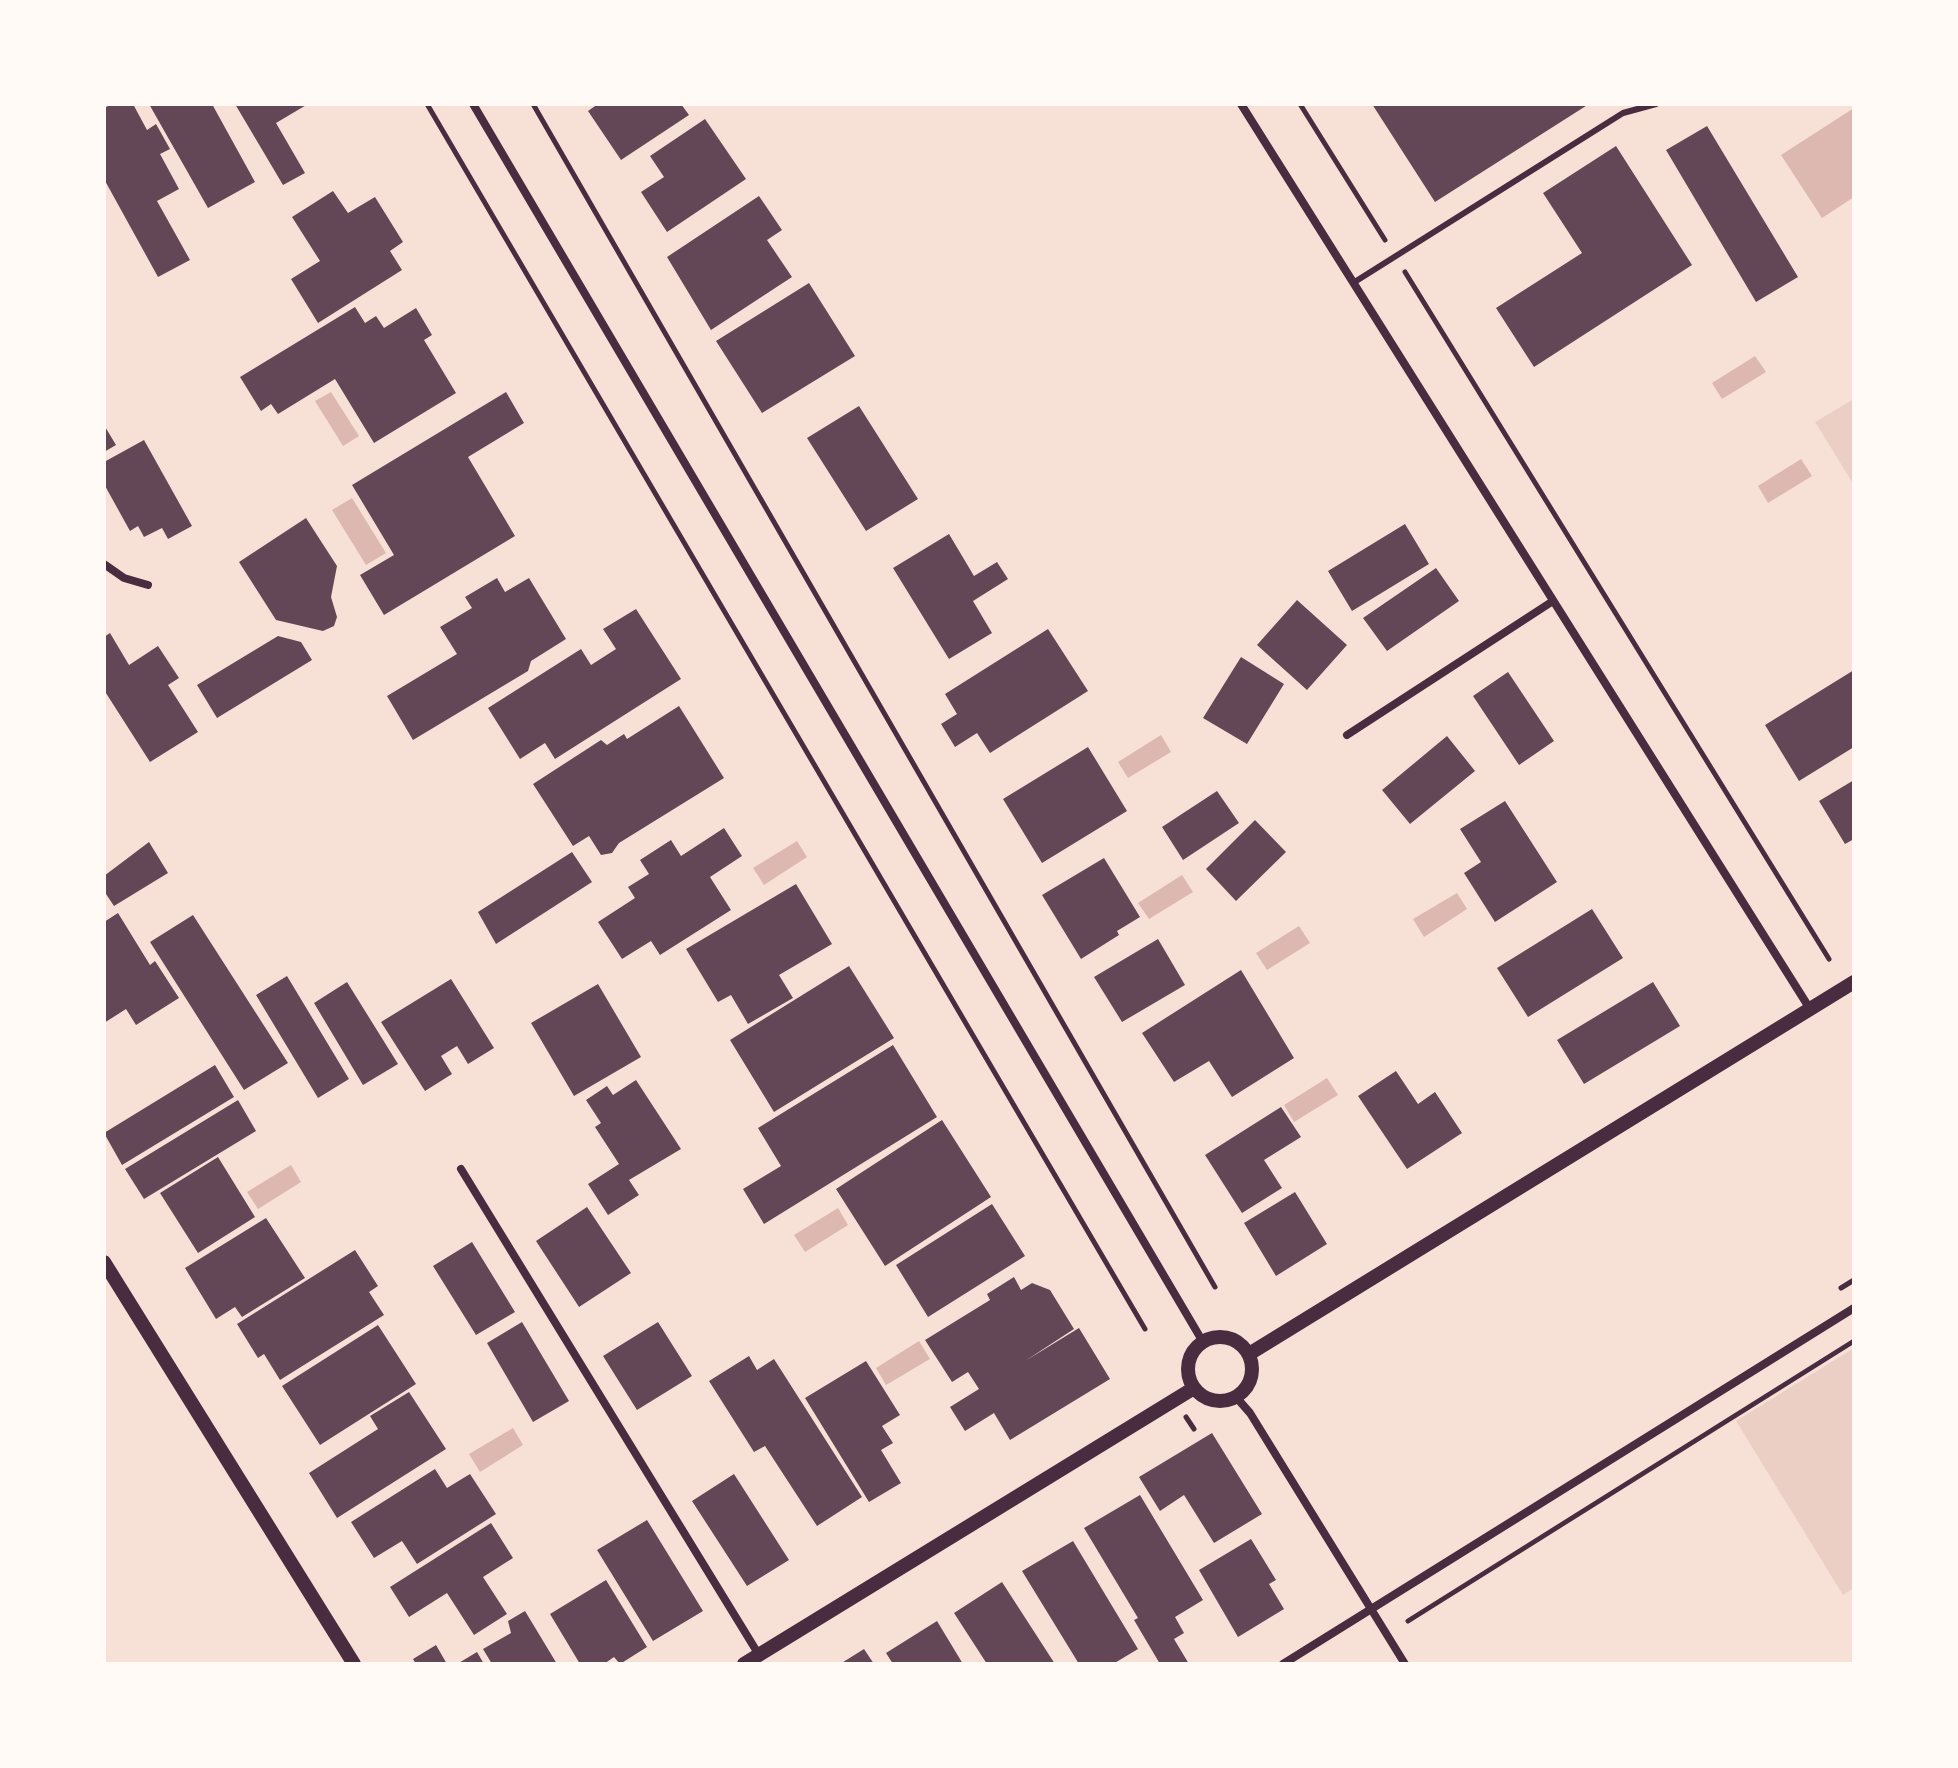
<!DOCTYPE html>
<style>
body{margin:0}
#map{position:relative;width:1958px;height:1768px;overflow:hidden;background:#f7e1d7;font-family:Raleway,sans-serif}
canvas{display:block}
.frame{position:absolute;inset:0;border:106px solid #fffaf5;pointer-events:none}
</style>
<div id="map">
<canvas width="1958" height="1768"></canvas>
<div class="frame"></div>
</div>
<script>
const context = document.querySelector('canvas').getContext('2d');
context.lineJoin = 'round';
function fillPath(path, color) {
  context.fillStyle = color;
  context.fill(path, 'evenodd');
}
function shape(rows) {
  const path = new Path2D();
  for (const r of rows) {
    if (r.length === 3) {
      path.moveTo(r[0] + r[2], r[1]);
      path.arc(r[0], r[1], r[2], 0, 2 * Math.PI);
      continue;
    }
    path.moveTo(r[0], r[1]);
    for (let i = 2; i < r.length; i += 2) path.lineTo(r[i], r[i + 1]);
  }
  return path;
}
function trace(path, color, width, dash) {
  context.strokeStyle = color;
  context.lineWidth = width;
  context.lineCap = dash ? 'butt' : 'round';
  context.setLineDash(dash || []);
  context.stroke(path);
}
const green = shape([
 [1854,399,1854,485,1815,422],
 [1854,1348,1854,1588,1843,1595,1736,1421]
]);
const water = shape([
 [1854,108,1854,197,1822,218,1781,155],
 [1755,356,1766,372,1722,399,1712,383],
 [331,392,359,436,343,446,315,401],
 [1801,459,1812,476,1768,503,1758,486],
 [352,498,386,553,366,565,332,510],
 [1161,735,1171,752,1128,778,1118,762],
 [797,841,807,857,764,885,753,868],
 [1182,875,1193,892,1149,919,1138,903],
 [1457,893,1467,909,1424,937,1413,919],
 [1299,926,1310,943,1267,970,1256,953],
 [1327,1078,1338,1095,1294,1122,1284,1105],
 [291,1165,301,1182,258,1209,247,1192],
 [838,1208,848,1225,805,1252,794,1235],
 [919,1341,930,1359,886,1385,876,1368],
 [513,1428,523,1445,480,1472,469,1454]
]);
const building = shape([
 [112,104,133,104,147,130,156,124,170,149,160,154,179,189,157,201,190,260,158,277,104,179,104,108],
 [149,104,212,104,255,182,208,208],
 [235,104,308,104,276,123,305,173,283,185],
 [598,104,681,104,689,115,621,160,588,111],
 [1372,104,1589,104,1435,202],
 [705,119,746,179,667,232,641,192,664,177,650,156],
 [1707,126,1798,277,1756,302,1666,150],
 [1616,146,1692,265,1534,367,1496,308,1582,253,1543,193],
 [333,191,348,213,375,197,403,242,390,251,402,270,318,323,291,279,320,261,292,217],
 [759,196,782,230,767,240,792,277,711,330,667,257],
 [809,283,855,356,762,413,716,341],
 [355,307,365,323,376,316,384,328,416,308,432,335,424,340,456,393,374,443,335,379,278,414,271,404,261,411,240,377],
 [506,392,524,423,468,457,515,536,384,615,360,575,394,555,352,485],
 [859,406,918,499,866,531,807,438],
 [104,425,116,445,104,452],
 [144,440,192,526,168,539,162,528,144,537,138,526,130,531,104,484,104,462],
 [306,518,337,566,331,597,337,617,334,626,323,631,276,620,239,562],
 [1405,524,1429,564,1352,611,1328,571],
 [949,534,974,576,997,562,1008,579,973,601,992,633,949,659,893,568],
 [1436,568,1459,601,1387,651,1363,618],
 [497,578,505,592,529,578,566,639,531,661,528,671,413,740,387,696,457,654,440,627,472,608,465,597],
 [1297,600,1347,645,1307,690,1257,645],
 [636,609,681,679,555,759,545,743,520,759,488,708,581,649,591,665,616,649,603,629],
 [1048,629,1088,691,990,753,977,733,955,747,941,724,957,714,945,694],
 [110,633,129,665,158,646,179,678,168,685,198,732,150,762,104,690,104,637],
 [278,636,301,642,312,660,217,718,197,685],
 [1241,657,1284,684,1247,744,1203,718],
 [1854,670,1854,747,1799,781,1765,725],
 [1508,672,1554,741,1519,765,1473,696],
 [679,706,724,778,619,843,612,853,601,855,589,836,573,846,533,784,601,740,607,745,624,734,627,739],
 [1447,736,1475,771,1410,824,1382,790],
 [1088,747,1127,811,1042,863,1003,799],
 [1854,780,1854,839,1845,844,1819,801],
 [1217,791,1239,823,1183,860,1162,827],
 [1505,801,1557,882,1495,922,1464,873,1481,862,1460,829],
 [1255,820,1286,852,1236,901,1206,869],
 [724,828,742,856,710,877,731,910,660,955,651,941,622,959,598,922,635,898,628,887,649,874,640,860,671,840,681,856],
 [149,842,168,873,114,906,104,891,104,876],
 [572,852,592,882,496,944,478,912],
 [1104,858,1140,917,1117,931,1119,935,1081,959,1042,895],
 [796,884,832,944,779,975,793,998,748,1024,731,995,718,1002,686,949],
 [1592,909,1623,958,1528,1017,1497,968],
 [118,913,150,965,155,961,179,998,136,1025,126,1009,104,1023,104,922],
 [193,915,288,1063,244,1090,150,942],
 [1158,939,1185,985,1122,1022,1094,977],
 [849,966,894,1038,774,1112,730,1040],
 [1241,970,1294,1058,1232,1097,1209,1061,1174,1082,1142,1033],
 [287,976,349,1079,318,1098,256,995],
 [451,979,494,1048,468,1064,457,1046,441,1056,452,1074,425,1091,381,1022],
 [347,982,398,1064,363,1085,314,1003],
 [1653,982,1680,1026,1584,1084,1557,1040],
 [598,984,641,1057,574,1096,531,1023],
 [893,1045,937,1117,764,1224,743,1189,781,1166,758,1128],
 [215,1065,234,1097,122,1165,104,1133],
 [1396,1071,1418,1104,1435,1092,1462,1133,1407,1169,1358,1096],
 [636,1080,681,1149,629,1180,639,1195,608,1215,588,1184,619,1164,595,1127,601,1123,586,1100,607,1086,613,1095],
 [238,1100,256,1131,144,1199,125,1169],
 [1281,1107,1301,1137,1264,1160,1282,1188,1242,1213,1205,1155],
 [942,1120,991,1197,885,1266,836,1189],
 [218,1157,255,1217,198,1253,160,1193],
 [1295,1192,1327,1244,1276,1276,1244,1223],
 [992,1204,1025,1256,928,1317,896,1265],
 [587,1207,631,1273,579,1307,536,1241],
 [266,1218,305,1278,242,1317,235,1307,216,1319,185,1268],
 [472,1242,515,1312,476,1335,433,1266],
 [355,1250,378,1286,369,1292,384,1315,280,1380,264,1354,258,1358,237,1324],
 [1014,1277,1021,1290,1032,1283,1050,1290,1074,1329,1025,1361,1079,1328,1110,1379,1010,1440,994,1413,965,1431,950,1407,979,1389,968,1372,952,1382,925,1340,990,1300,987,1294],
 [522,1322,569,1401,533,1422,487,1343],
 [658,1322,692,1376,637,1410,603,1356],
 [378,1325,416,1384,320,1445,282,1386],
 [749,1356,757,1370,774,1359,862,1497,817,1526,765,1446,754,1452,709,1381],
 [866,1361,900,1415,882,1426,893,1443,881,1450,901,1483,869,1502,805,1398],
 [409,1392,446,1449,337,1518,309,1473,378,1429,370,1416],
 [1212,1433,1262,1514,1214,1543,1184,1495,1160,1511,1139,1477],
 [435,1469,447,1488,470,1474,496,1514,417,1564,402,1541,374,1558,351,1522],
 [734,1474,789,1560,747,1586,692,1501],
 [1140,1495,1203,1600,1175,1617,1184,1633,1174,1639,1189,1664,1160,1664,1134,1620,1138,1618,1084,1528],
 [647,1520,703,1611,653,1641,597,1550],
 [491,1523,513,1558,483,1577,507,1614,474,1635,447,1593,409,1617,390,1587],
 [1251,1539,1276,1580,1269,1584,1284,1609,1238,1637,1199,1570],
 [1073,1541,1138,1649,1113,1664,1079,1664,1022,1571],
 [606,1580,647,1647,620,1664,614,1657,604,1664,580,1664,550,1614],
 [1002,1582,1055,1664,987,1664,954,1613],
 [525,1611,557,1664,492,1664,483,1649,511,1633,508,1621],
 [937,1621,963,1664,893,1664,886,1653],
 [436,1645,447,1664,416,1664,413,1659],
 [864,1649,874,1664,840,1664],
 [477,1652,484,1664,457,1664]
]);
const path = shape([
 [427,104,1145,1329],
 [533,104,1215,1287],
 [1300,104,1385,240],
 [1405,272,1829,959],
 [1841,1288,1854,1280],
 [1186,1417,1194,1429],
 [1408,1621,1854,1341]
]);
const service = shape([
 [1353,283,1623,113,1656,104]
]);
const minor = shape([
 [473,104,1203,1342],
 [1241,104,1810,1009],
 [104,564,124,578,148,585],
 [1347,735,1553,601],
 [461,1169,759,1655],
 [1236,1397,1250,1413,1405,1664],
 [1283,1664,1854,1308]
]);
const tertiary = shape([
 [104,1262,354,1664],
 [1220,1369,32],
 [1249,1354,1854,982],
 [744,1664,1194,1388]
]);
fillPath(green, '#ebcfc5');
fillPath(water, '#dcb8b0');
fillPath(building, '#644757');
trace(path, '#4a2c40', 5);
trace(service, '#4a2c40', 6);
trace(minor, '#4a2c40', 8);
trace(tertiary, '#4a2c40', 14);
</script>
